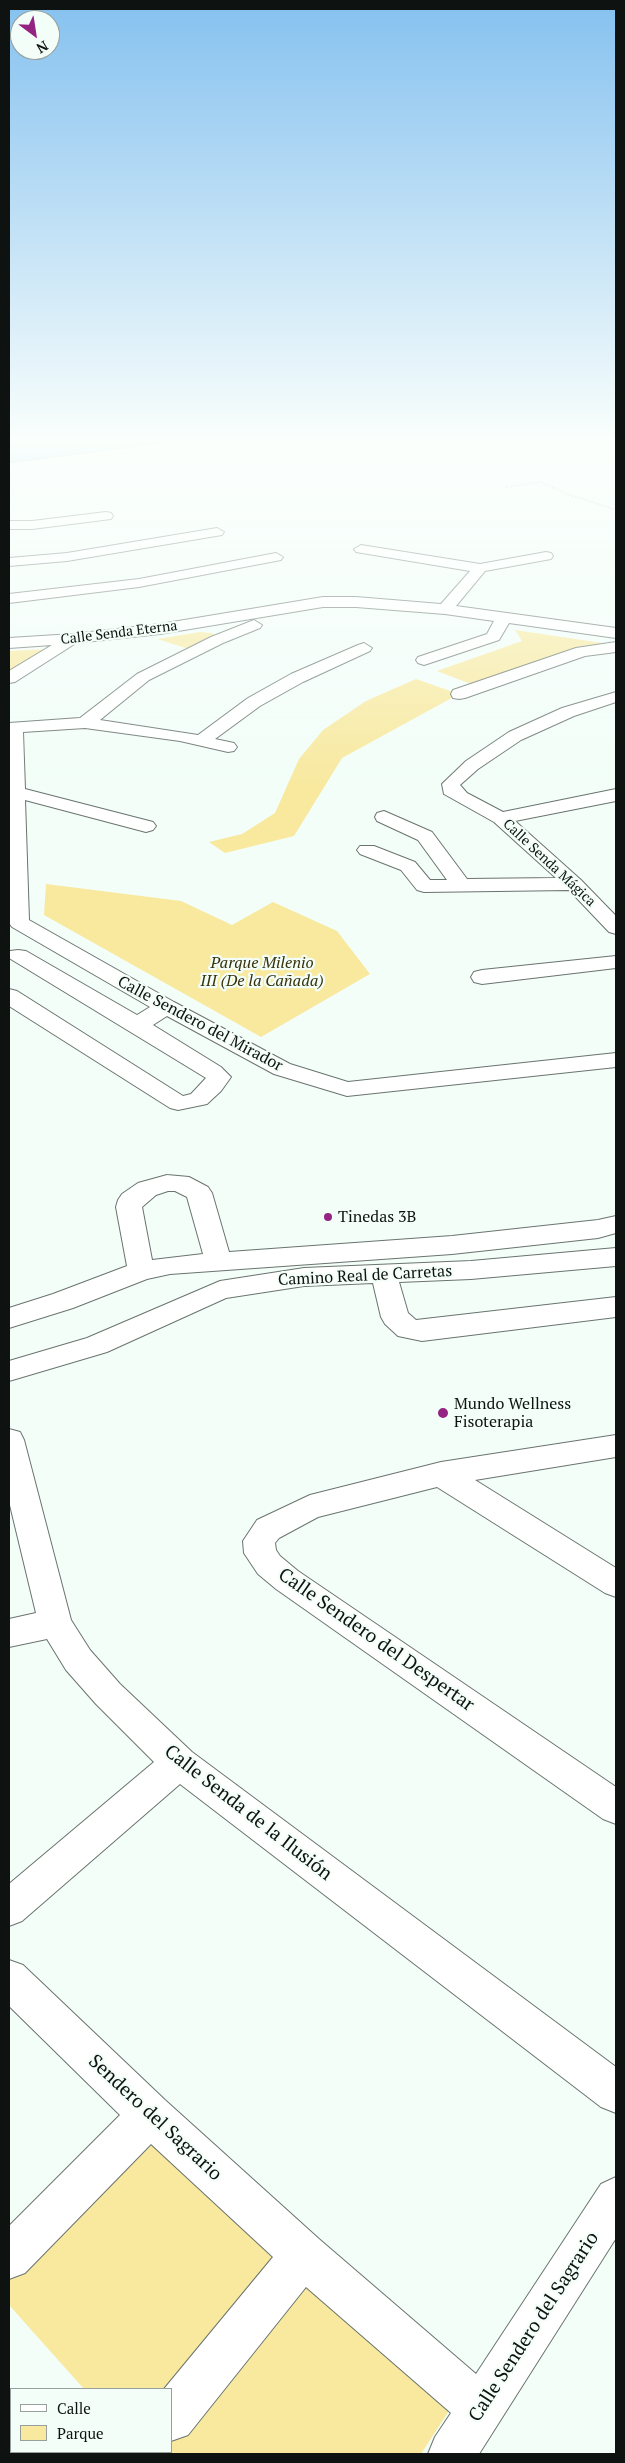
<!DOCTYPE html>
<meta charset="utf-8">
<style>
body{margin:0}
#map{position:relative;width:625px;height:2463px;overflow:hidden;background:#f3fef9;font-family:"PT Serif",serif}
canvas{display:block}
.frame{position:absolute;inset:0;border:10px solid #0e1210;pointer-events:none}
.legend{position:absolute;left:10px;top:2388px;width:162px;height:65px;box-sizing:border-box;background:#f3fef9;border:1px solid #97a09c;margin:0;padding:6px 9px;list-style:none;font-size:15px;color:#0e1210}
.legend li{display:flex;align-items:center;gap:10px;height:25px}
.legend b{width:25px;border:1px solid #97a09c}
.north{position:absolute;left:10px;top:10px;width:50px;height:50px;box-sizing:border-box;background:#f3fef9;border:1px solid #97a09c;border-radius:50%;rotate:149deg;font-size:14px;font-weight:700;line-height:20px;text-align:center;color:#0e1210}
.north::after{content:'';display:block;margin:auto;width:18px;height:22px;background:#952382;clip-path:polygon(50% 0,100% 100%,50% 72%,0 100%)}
</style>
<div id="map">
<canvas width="625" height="2463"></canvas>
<div class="frame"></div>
<ul class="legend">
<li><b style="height:6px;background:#fff"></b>Calle</li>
<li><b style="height:14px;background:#f8e99f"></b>Parque</li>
</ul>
<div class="north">N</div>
</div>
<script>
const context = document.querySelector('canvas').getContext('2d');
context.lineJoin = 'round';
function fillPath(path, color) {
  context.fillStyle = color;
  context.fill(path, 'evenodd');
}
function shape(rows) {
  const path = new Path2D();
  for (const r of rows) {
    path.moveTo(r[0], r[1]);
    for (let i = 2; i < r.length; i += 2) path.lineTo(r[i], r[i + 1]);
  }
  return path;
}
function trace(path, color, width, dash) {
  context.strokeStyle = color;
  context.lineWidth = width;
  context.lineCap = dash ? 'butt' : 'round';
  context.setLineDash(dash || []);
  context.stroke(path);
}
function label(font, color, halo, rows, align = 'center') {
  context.font = font + ' "PT Serif",serif';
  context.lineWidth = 4.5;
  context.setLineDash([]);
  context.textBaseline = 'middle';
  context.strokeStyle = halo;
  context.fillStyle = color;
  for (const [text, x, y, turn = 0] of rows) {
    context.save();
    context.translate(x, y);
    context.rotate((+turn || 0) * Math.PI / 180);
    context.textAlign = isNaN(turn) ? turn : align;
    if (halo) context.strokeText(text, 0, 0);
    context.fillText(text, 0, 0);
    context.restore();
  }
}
const green = shape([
 [515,630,616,645,616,647,582,651,476,686,437,671,522,641],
 [200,632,212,633,216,636,195,651,157,639],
 [48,649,9,674,9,651],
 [416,679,459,694,342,758,294,836,225,853,209,842,242,834,275,813,299,759,323,730,366,701],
 [46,884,181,901,232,925,273,902,337,931,370,974,261,1037,44,915],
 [155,2133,454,2403,421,2454,141,2454,139,2452,171,2452,171,2389,84,2389,9,2305,9,2278]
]);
const water = shape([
 [9,443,159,443,9,463,9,443]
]);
const path = shape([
 [506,487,541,482,567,494,616,510]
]);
const minor = shape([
 [106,512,111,513,113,516,111,519,32,529,9,529,9,521,32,521,106,512],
 [217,528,224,532,222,535,67,561,9,566,9,558,67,553,217,528],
 [361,545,480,564,546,552,551,553,553,556,551,559,485,571,456,606,616,628,616,638,509,623,499,640,424,665,418,663,416,660,418,657,487,634,494,621,445,614,356,607,323,607,160,634,76,643,15,682,9,683,9,671,52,645,9,648,9,638,73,634,160,624,323,597,356,597,441,604,470,571,356,552,354,549,361,545],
 [276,553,283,557,281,560,139,587,9,603,9,594,139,579,276,553],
 [254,620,262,625,260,628,223,643,149,680,100,720,198,735,248,698,291,674,358,645,364,643,372,648,370,651,303,682,260,706,215,739,234,743,237,747,234,751,228,752,180,741,85,728,23,732,25,789,153,822,156,826,153,830,146,832,25,800,29,920,174,1002,290,1064,348,1082,616,1053,616,1067,347,1096,274,1074,167,1016,153,1025,221,1067,231,1077,221,1091,207,1104,178,1110,170,1108,9,1006,9,989,17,991,183,1096,191,1094,206,1078,9,958,10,951,18,950,26,951,137,1015,150,1007,12,927,9,923,9,723,80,718,137,674,211,637,254,620],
 [616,642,616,652,585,656,465,698,459,699,453,698,451,694,453,690,576,648,616,642],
 [616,692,616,702,574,716,521,740,478,769,460,785,467,793,503,812,616,789,616,801,515,821,581,880,616,916,616,934,609,932,569,890,424,892,417,890,401,870,360,854,357,850,360,846,374,846,415,862,430,880,447,880,418,840,377,821,375,817,377,813,384,811,432,832,467,879,556,878,494,822,444,794,442,784,466,761,509,732,562,708,616,692],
 [616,956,616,968,482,984,474,982,471,977,474,972,482,970,616,956],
 [167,1175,189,1177,208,1187,212,1193,229,1252,452,1236,598,1220,616,1216,616,1233,598,1238,452,1254,170,1274,147,1279,73,1308,9,1328,9,1308,53,1294,127,1266,116,1207,118,1200,122,1194,138,1183,167,1175],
 [168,1191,175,1191,187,1197,203,1254,152,1260,142,1207,156,1195,168,1191],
 [616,1248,616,1266,471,1279,399,1282,408,1313,416,1320,616,1297,616,1317,422,1341,398,1336,385,1324,381,1317,373,1283,304,1286,226,1298,107,1352,9,1381,9,1361,87,1338,220,1281,304,1268,471,1261,616,1248],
 [9,1429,20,1432,24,1440,71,1620,90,1650,120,1684,192,1752,616,2067,616,2113,601,2107,180,1784,22,1921,9,1926,9,1884,154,1762,96,1704,66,1670,47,1639,9,1647,9,1619,36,1613,9,1501,9,1429],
 [616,1435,616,1457,475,1480,616,1568,616,1597,605,1593,437,1487,318,1517,279,1538,275,1543,276,1550,280,1556,298,1571,616,1787,616,1824,603,1819,276,1589,258,1574,244,1553,243,1541,257,1520,310,1495,441,1462,616,1435],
 [9,1960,23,1965,165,2100,319,2239,476,2374,601,2184,616,2177,616,2238,479,2454,428,2454,435,2437,451,2413,306,2287,188,2435,171,2441,171,2389,164,2389,273,2257,151,2144,25,2273,9,2279,9,2226,120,2115,9,2006,9,1960]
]);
const markers = [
 [328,1217,5,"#952382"],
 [443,1413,6,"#952382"]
];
const farStreetnames = [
 ["Calle Senda Eterna",119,633,-7],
 ["Calle Senda Mágica",549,863,43]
];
const parkNames = [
 ["Parque Milenio",262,963],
 ["III (De la Cañada)",262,981]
];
const streetNames = [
 ["Calle Sendero del Mirador",200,1024,28],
 ["Camino Real de Carretas",365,1276,-3]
];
const poiNames = [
 ["Tinedas 3B",338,1217],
 ["Mundo Wellness",454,1404],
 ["Fisoterapia",454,1422]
];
const nearStreetnames = [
 ["Calle Sendero del Despertar",376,1640,35],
 ["Calle Senda de la Ilusión",248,1813,38],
 ["Sendero del Sagrario",155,2118,43],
 ["Calle Sendero del Sagrario",534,2327,-57]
];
fillPath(green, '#f8e99f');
fillPath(water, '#92d4f9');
trace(water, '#6a9ab3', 1);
trace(minor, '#6a746f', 2);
trace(path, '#808784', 2, [0.5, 2]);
fillPath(minor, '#fff');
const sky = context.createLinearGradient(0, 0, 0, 788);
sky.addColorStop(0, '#85c1ef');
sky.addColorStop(0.56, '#fafffc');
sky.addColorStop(1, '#fafffc00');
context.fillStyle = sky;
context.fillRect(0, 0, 625, 788);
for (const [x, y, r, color] of markers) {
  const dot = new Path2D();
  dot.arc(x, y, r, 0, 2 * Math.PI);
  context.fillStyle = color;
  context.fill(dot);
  trace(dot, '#f3fef9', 2);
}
label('14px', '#0e1210', '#f3fef9', farStreetnames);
label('italic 16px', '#38310b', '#f3fef9', parkNames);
label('16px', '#0e1210', '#f3fef9', streetNames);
label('16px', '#0e1210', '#f3fef9', poiNames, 'left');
label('19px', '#0e1210', '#f3fef9', nearStreetnames);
</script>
